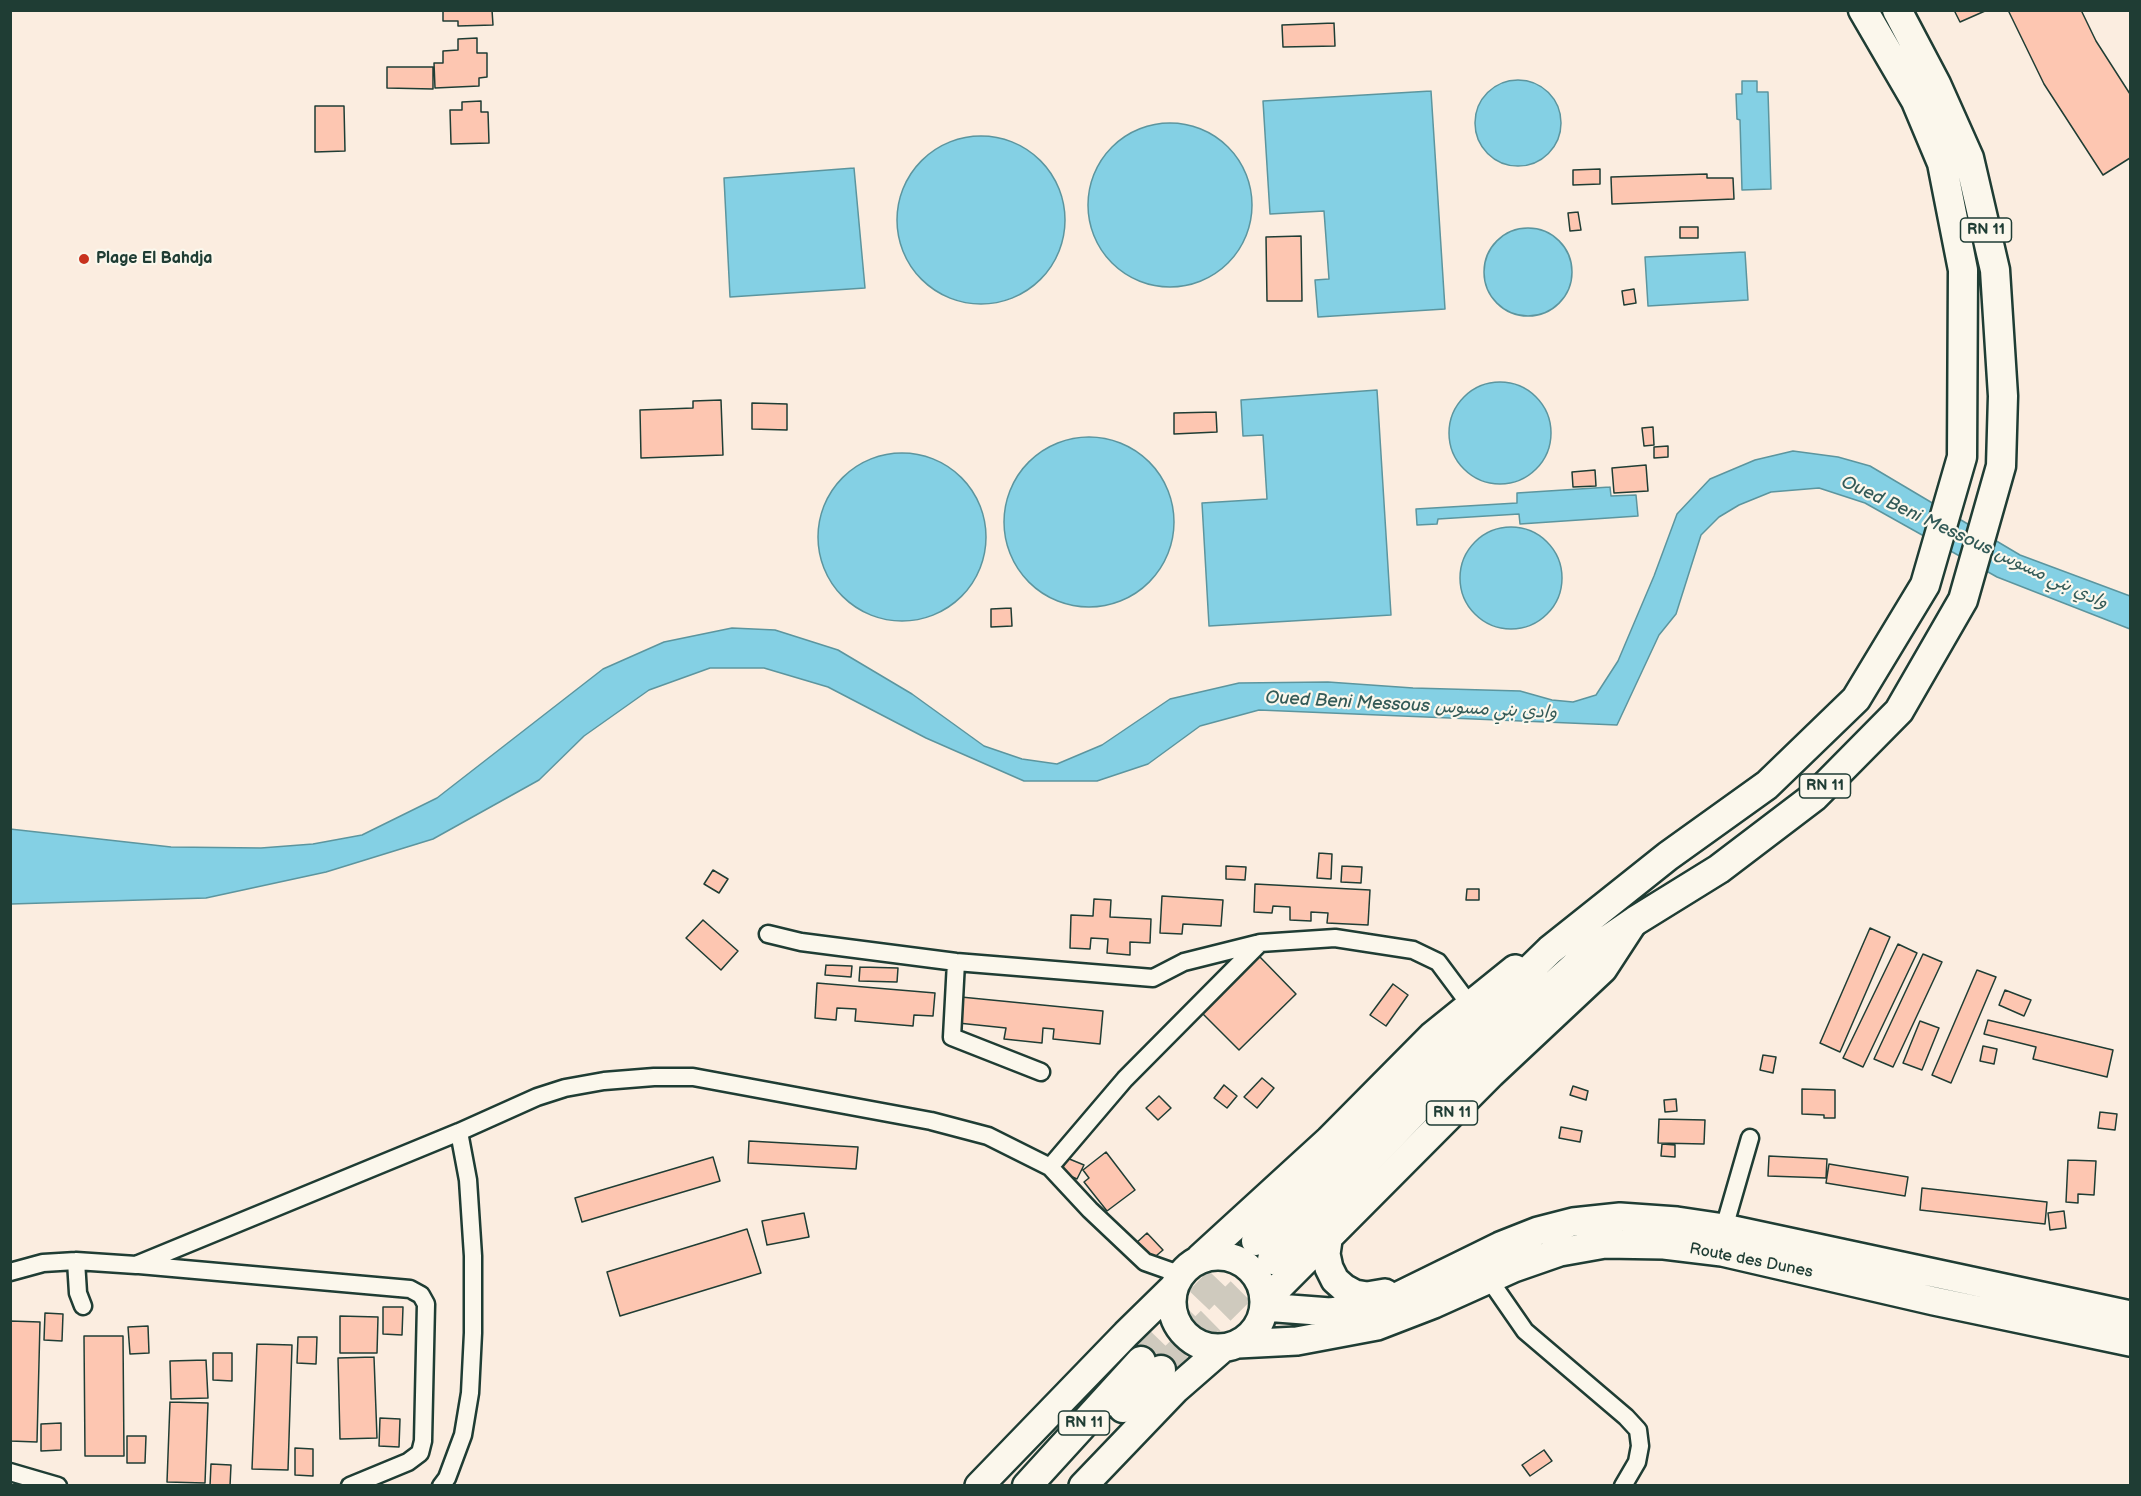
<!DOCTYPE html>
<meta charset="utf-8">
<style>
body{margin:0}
#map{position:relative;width:2141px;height:1496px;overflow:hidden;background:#fbede0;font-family:"Balsamiq Sans",sans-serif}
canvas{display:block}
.frame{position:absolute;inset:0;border:12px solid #1f3d34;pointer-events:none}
</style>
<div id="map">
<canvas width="2141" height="1496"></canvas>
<div class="frame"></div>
</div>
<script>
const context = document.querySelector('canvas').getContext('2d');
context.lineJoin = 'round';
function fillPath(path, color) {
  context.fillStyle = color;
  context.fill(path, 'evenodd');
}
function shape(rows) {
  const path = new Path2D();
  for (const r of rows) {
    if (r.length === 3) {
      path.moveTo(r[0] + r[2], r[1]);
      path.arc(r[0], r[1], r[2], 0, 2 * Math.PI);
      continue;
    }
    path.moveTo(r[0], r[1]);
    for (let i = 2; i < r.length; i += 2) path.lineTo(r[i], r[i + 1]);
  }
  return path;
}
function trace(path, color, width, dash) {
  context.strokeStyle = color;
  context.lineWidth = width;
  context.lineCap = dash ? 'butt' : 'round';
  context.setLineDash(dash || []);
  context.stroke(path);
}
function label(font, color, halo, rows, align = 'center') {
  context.font = font + ' "Balsamiq Sans","Playpen Sans Arabic",sans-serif';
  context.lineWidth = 4.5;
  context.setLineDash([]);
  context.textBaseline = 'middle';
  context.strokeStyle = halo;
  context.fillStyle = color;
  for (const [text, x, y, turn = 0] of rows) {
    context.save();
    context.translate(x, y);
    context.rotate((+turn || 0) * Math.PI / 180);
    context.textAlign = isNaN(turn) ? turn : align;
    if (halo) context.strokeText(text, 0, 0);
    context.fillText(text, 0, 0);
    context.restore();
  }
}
const water = shape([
 [1518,123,43],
 [1742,81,1757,81,1757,92,1768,92,1771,189,1742,190,1740,120,1737,119,1736,94,1742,94,1742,81],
 [1431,91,1445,309,1318,317,1315,280,1329,279,1324,211,1270,214,1263,101,1431,91],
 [1170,205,82],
 [981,220,84],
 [854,168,865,288,730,297,724,178,854,168],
 [1528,272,44],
 [1745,252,1748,300,1648,306,1645,257,1745,252],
 [1500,433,51],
 [1377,390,1391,615,1209,626,1202,503,1267,499,1263,435,1243,436,1241,400,1377,390],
 [1089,522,85],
 [1793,451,1838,457,1870,466,2020,555,2130,596,2130,629,1997,577,1865,503,1819,488,1771,492,1739,505,1719,517,1701,535,1676,614,1659,635,1617,725,1259,710,1200,726,1148,764,1097,781,1024,781,926,738,828,687,764,668,710,668,649,690,584,736,539,780,433,839,326,872,206,898,11,904,10,829,171,847,261,848,313,844,362,835,437,798,603,669,664,642,732,628,775,630,838,650,912,694,984,746,1022,759,1057,764,1102,745,1170,699,1239,683,1328,682,1413,688,1520,691,1552,700,1573,702,1596,695,1618,661,1654,576,1677,514,1710,479,1755,460,1793,451],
 [902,537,84],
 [1610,487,1611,496,1636,495,1638,516,1520,524,1519,514,1438,519,1437,524,1417,525,1416,509,1517,503,1517,493,1610,487],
 [1511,578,51]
]);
const building = shape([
 [443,10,492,10,493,25,458,26,458,21,443,21,443,10],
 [1954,10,1985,10,1985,11,1960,22,1954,10],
 [2008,10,2081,10,2096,41,2130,94,2130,158,2103,175,2044,84,2008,10],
 [1334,23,1335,46,1283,47,1282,25,1334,23],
 [477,38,477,53,487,53,487,77,479,78,479,86,435,88,434,63,443,63,443,51,458,50,458,39,477,38],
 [387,67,433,67,433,89,387,88,387,67],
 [481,101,481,112,488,112,489,143,451,144,450,110,462,110,462,102,481,101],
 [315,106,344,106,345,151,315,152,315,106],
 [1600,169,1600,184,1573,185,1573,170,1600,169],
 [1707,174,1707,178,1733,178,1734,199,1612,204,1611,177,1707,174],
 [1578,212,1581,230,1570,231,1568,213,1578,212],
 [1680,227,1698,227,1698,238,1680,238,1680,227],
 [1301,236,1302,301,1267,301,1266,237,1301,236],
 [1634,289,1636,303,1624,305,1622,291,1634,289],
 [721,400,723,455,641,458,640,410,693,408,693,401,721,400],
 [752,403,787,404,787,430,752,429,752,403],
 [1216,412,1217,432,1174,434,1174,413,1216,412],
 [1653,427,1654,445,1644,446,1642,428,1653,427],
 [1668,446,1668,457,1654,458,1654,447,1668,446],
 [1646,465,1648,491,1614,493,1612,468,1646,465],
 [1595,470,1596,486,1573,487,1572,472,1595,470],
 [1011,608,1012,626,991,627,991,609,1011,608],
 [1319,853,1332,854,1331,879,1317,878,1319,853],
 [1226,866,1246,867,1245,880,1226,879,1226,866],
 [1342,866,1362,867,1361,883,1341,882,1342,866],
 [713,870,728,879,719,893,704,884,713,870],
 [1255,884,1370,890,1368,925,1327,923,1328,913,1311,912,1311,921,1290,920,1290,907,1273,906,1272,913,1254,912,1255,884],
 [1467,889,1479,889,1479,900,1466,900,1467,889],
 [1162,896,1223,900,1221,926,1183,924,1182,934,1160,933,1162,896],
 [1094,899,1111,900,1110,917,1151,919,1150,943,1130,942,1130,955,1107,953,1108,939,1091,938,1090,949,1070,948,1071,915,1093,916,1094,899],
 [703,920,738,951,721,970,686,938,703,920],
 [1870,928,1890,937,1840,1052,1820,1043,1870,928],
 [1898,944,1917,953,1863,1067,1843,1058,1898,944],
 [1923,954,1942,962,1893,1067,1874,1059,1923,954],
 [1259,956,1296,994,1239,1050,1202,1013,1259,956],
 [826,965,852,966,851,977,825,975,826,965],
 [860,967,898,968,897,982,859,981,860,967],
 [1977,970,1996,977,1951,1083,1932,1075,1977,970],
 [817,983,935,993,933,1016,914,1015,913,1026,855,1021,856,1009,837,1008,836,1020,815,1018,817,983],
 [1393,984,1408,995,1386,1026,1370,1015,1393,984],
 [2005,990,2031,1000,2024,1016,1999,1005,2005,990],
 [961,997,1103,1011,1100,1044,1053,1039,1054,1029,1043,1028,1042,1043,1004,1039,1006,1028,958,1023,961,997],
 [1988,1020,2113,1050,2107,1077,2033,1059,2036,1047,1984,1034,1988,1020],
 [1920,1021,1939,1028,1922,1070,1903,1063,1920,1021],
 [1983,1046,1997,1049,1994,1064,1980,1061,1983,1046],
 [1763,1055,1776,1057,1773,1073,1760,1070,1763,1055],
 [1262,1078,1274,1088,1257,1108,1244,1097,1262,1078],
 [1224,1085,1237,1096,1227,1108,1214,1098,1224,1085],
 [1573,1086,1588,1091,1586,1100,1570,1095,1573,1086],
 [1802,1089,1835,1090,1835,1118,1824,1118,1824,1115,1802,1114,1802,1089],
 [1159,1096,1171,1108,1158,1120,1146,1108,1159,1096],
 [1676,1099,1677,1111,1665,1112,1664,1100,1676,1099],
 [2100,1112,2117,1114,2115,1130,2098,1128,2100,1112],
 [1659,1119,1705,1120,1704,1144,1658,1143,1659,1119],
 [1561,1127,1582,1131,1580,1142,1559,1138,1561,1127],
 [749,1141,858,1147,856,1169,748,1163,749,1141],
 [1662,1144,1675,1145,1675,1157,1661,1156,1662,1144],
 [1106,1152,1135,1190,1107,1211,1084,1182,1089,1178,1083,1170,1106,1152],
 [1769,1156,1827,1159,1826,1178,1768,1176,1769,1156],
 [713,1157,720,1181,582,1222,575,1198,713,1157],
 [1067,1158,1084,1165,1077,1179,1061,1172,1067,1158],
 [2068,1160,2096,1161,2094,1195,2078,1194,2078,1203,2066,1202,2068,1160],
 [1829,1164,1908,1177,1905,1196,1826,1183,1829,1164],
 [1922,1188,2047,1202,2045,1224,1920,1210,1922,1188],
 [2064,1211,2066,1228,2050,1230,2048,1213,2064,1211],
 [804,1213,809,1237,767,1245,762,1221,804,1213],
 [747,1229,761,1273,620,1316,607,1272,747,1229],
 [1147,1233,1163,1250,1150,1261,1134,1245,1147,1233],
 [383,1307,403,1307,402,1335,383,1334,383,1307],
 [45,1313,63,1314,62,1341,44,1340,45,1313],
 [340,1316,378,1317,377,1353,340,1353,340,1316],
 [10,1321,40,1322,37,1442,10,1441,10,1321],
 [148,1326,149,1353,130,1354,128,1327,148,1326],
 [84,1336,123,1336,124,1456,85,1456,84,1336],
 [298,1337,317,1337,316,1364,297,1363,298,1337],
 [257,1344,292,1345,288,1470,252,1469,257,1344],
 [213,1353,232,1353,232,1381,213,1380,213,1353],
 [374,1357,377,1438,340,1439,338,1358,374,1357],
 [206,1360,208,1398,171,1399,170,1361,206,1360],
 [170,1402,208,1403,205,1483,167,1482,170,1402],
 [380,1418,400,1419,399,1447,379,1446,380,1418],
 [61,1423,61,1450,41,1451,41,1424,61,1423],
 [127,1436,146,1436,145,1463,127,1463,127,1436],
 [295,1448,313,1449,313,1476,295,1475,295,1448],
 [1544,1450,1552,1461,1530,1476,1522,1465,1544,1450],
 [211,1464,231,1465,230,1486,210,1486,211,1464]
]);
const trunkTunnel = shape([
 [1141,1361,1256,1241],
 [1161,1370,1272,1260]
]);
const minor = shape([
 [768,934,801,942,956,962,1153,978,1184,962,1260,943,1335,938,1413,950,1438,962,1470,1005],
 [956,962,952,1037,1041,1072],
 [1050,1167,1125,1079,1260,943],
 [1724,1228,1750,1138],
 [76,1261,78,1293,83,1306],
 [139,1265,410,1289,421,1295,426,1304,423,1441,420,1453,408,1462,350,1486],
 [10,1272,43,1263,76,1261,136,1265,459,1132,537,1097,565,1088,604,1081,654,1077,693,1077,931,1121,988,1136,1050,1167,1090,1210,1145,1262,1179,1274],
 [1489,1279,1525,1331,1626,1417,1638,1430,1640,1446,1637,1462,1623,1486],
 [10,1472,58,1486],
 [441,1486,447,1478,463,1435,470,1393,473,1333,473,1256,468,1180,459,1132]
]);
const primary = shape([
 [1328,1240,1326,1254,1329,1268,1335,1280,1344,1288,1355,1294,1367,1296,1385,1293],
 [1218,1302,46],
 [1200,1258,1329,1140,1432,1036,1515,969],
 [1265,1301,1491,1074,1603,969,1633,923],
 [1264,1307,1330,1312,1363,1308,1394,1298,1500,1246,1538,1231,1573,1222,1620,1217,1677,1221,1724,1228,2130,1315],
 [1238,1344,1297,1341,1377,1326,1434,1304,1514,1268,1560,1252,1605,1244,1664,1245,1722,1252,1934,1301,2130,1342],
 [979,1486,1126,1334,1173,1288],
 [1083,1486,1176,1389,1223,1348]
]);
const trunk = shape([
 [1256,1241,1399,1097,1550,950,1668,856,1767,785,1856,699,1925,585,1962,457,1963,270,1942,163,1916,101,1863,10],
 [1272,1260,1419,1107,1594,949,1635,921,1719,869,1815,796,1899,711,1963,600,2001,466,2003,396,1995,270,1969,158,1936,84,1897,10],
 [1123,1408,1161,1370],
 [1027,1486,1141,1361]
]);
const markers = [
 [84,259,6,"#c8321e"]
];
const shields = [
 [1986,230,51],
 [1825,786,51],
 [1452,1113,51],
 [1084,1423,51]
];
const shieldNames = [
 ["RN 11",1986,230],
 ["RN 11",1825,786],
 ["RN 11",1452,1113],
 ["RN 11",1084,1423]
];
const poiNames = [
 ["Plage El Bahdja",96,259]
];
const streetNames = [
 ["Route des Dunes",1751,1261,11]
];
const waterNames = [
 ["Oued Beni Messous وادي بني مسوس",1974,543,25],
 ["Oued Beni Messous وادي بني مسوس",1411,706,3]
];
fillPath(water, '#84d0e4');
trace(water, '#5c959e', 1.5);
fillPath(building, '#fdc6b1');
trace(building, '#1f3d34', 1.5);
trace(trunkTunnel, '#cfcabe', 28, [28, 14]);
trace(minor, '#1f3d34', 21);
trace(primary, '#1f3d34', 32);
trace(trunk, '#1f3d34', 33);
trace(minor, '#fbf7ec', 16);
trace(primary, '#fbf7ec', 27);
trace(trunk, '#fbf7ec', 28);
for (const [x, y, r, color] of markers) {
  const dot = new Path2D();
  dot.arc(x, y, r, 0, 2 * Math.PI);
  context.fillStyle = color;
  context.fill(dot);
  trace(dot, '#fbf7ec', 2);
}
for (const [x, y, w] of shields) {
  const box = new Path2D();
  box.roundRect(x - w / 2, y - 12, w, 24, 4.5);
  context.fillStyle = '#fbf7ec';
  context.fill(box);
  trace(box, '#1f3d34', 1.5);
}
label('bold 15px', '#1f3d34', null, shieldNames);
label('bold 16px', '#1f3d34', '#fbf7ec', poiNames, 'left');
label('16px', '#1f3d34', '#fbf7ec', streetNames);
label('italic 18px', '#335a57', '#fbf7ec', waterNames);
</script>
